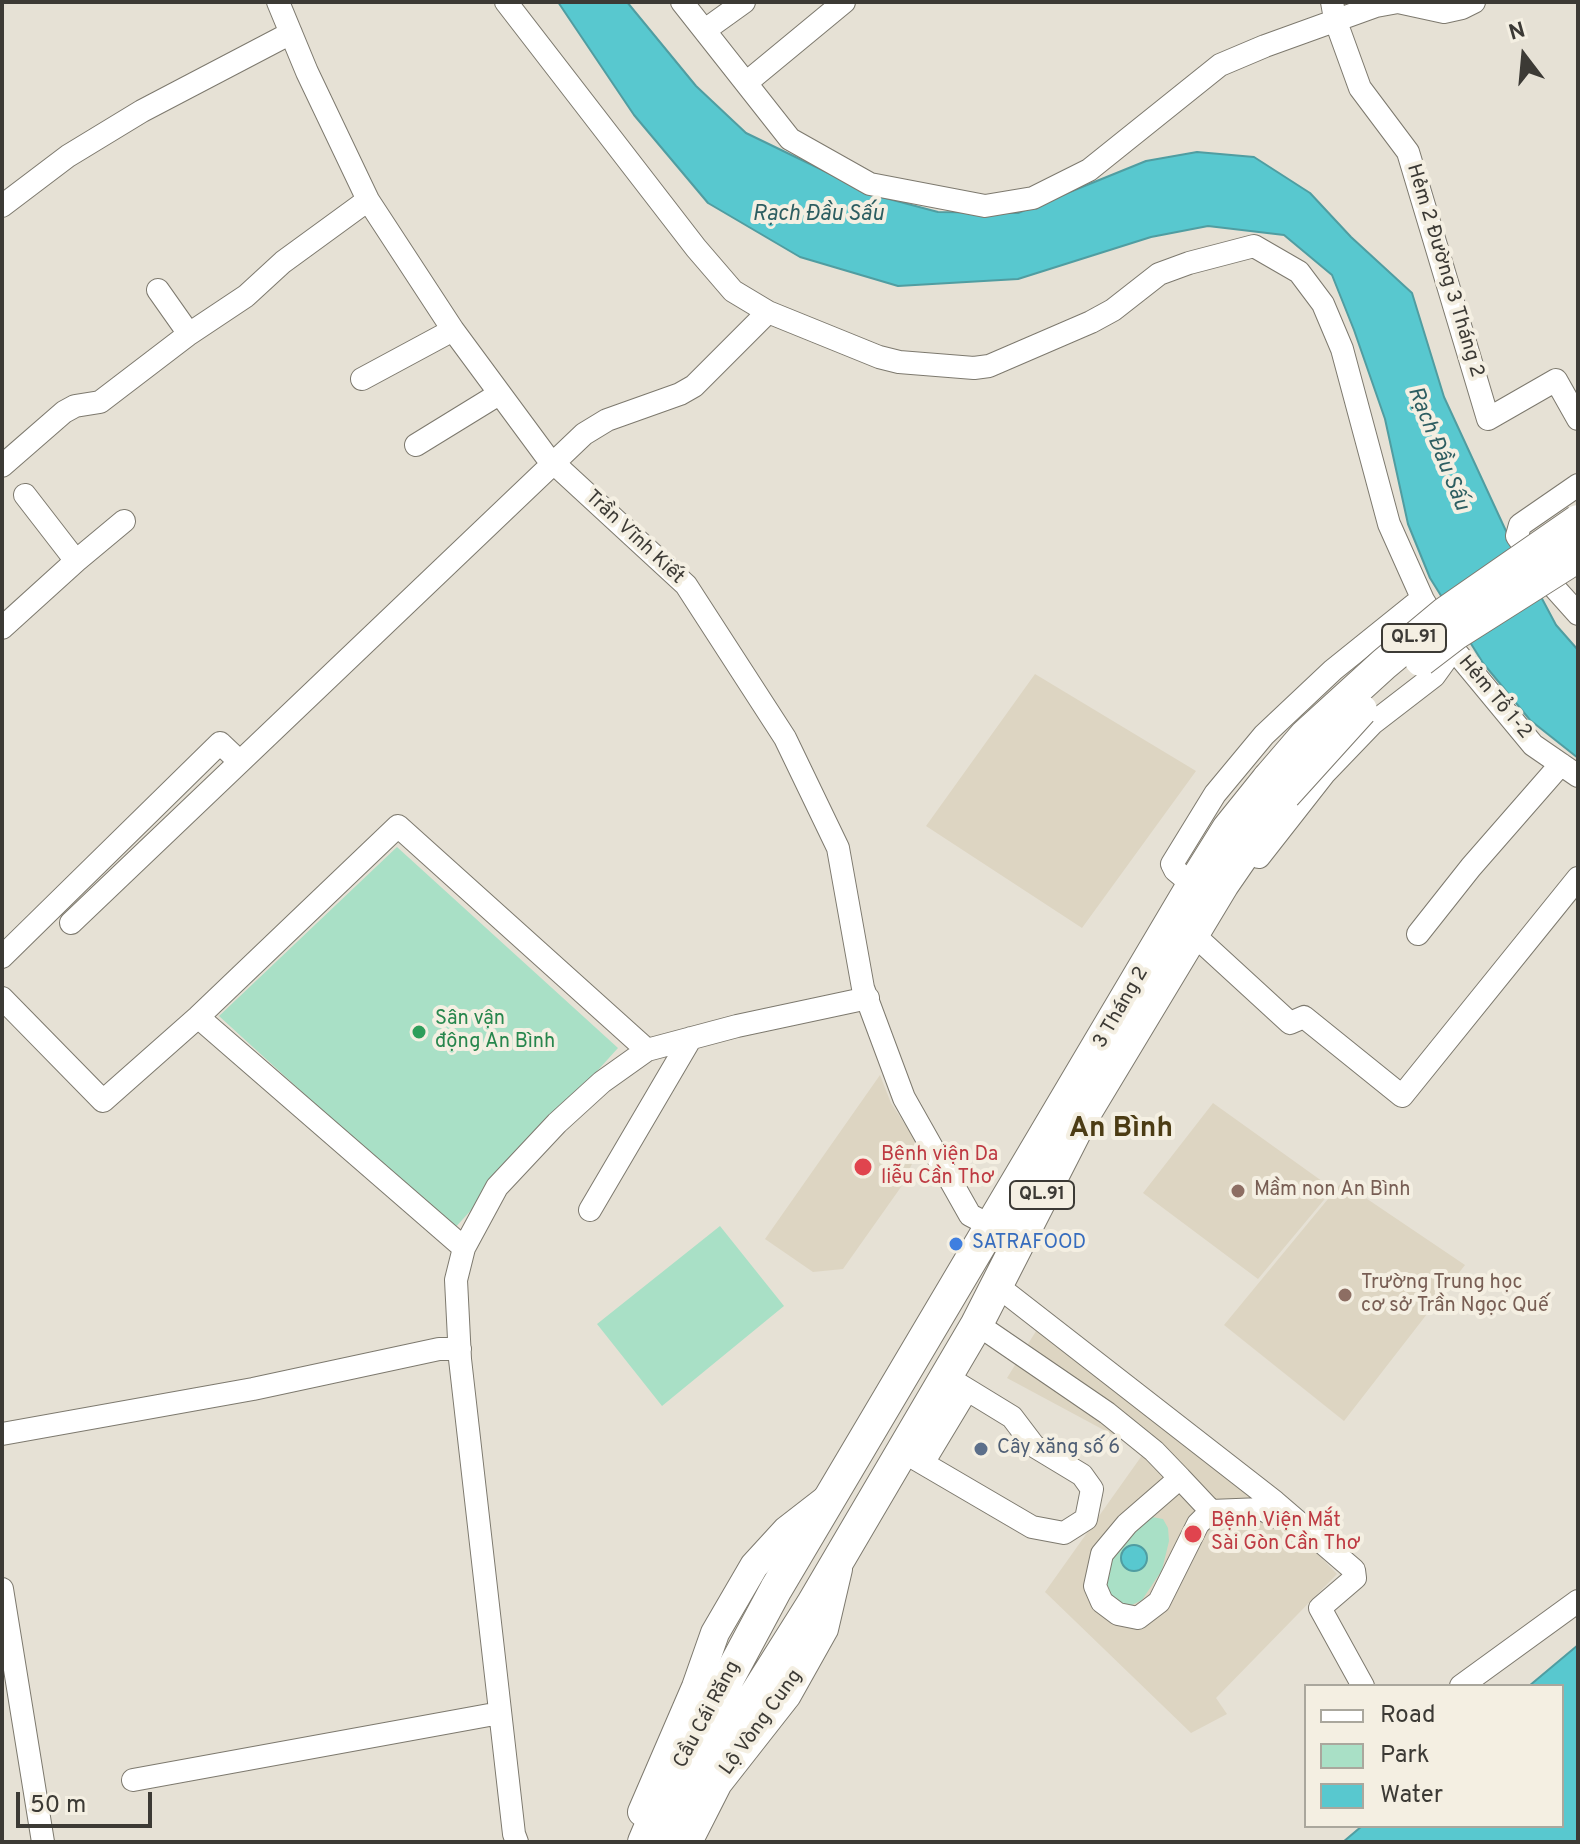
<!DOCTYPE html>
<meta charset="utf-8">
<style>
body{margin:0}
#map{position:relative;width:1580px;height:1844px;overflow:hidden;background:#e6e1d5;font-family:Overpass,sans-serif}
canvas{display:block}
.frame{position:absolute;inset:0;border:4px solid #3c3a35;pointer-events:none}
.legend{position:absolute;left:1304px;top:1684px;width:260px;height:144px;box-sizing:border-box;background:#f4efe2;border:2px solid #aaa79d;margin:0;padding:10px 14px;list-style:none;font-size:24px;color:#3c3a35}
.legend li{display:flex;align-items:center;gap:16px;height:40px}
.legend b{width:40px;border:2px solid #aaa79d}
.north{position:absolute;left:1484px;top:16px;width:80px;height:80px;-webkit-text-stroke:6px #f4efe2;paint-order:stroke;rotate:344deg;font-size:22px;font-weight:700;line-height:32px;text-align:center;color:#3c3a35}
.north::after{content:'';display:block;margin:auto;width:28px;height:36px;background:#3c3a35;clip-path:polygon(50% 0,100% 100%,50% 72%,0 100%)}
.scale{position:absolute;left:16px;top:1792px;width:136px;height:36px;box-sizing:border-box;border:4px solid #3c3a35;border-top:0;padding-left:10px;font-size:24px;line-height:28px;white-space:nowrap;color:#3c3a35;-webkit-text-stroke:6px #f4efe2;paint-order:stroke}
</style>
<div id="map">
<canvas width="1580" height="1844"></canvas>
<div class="frame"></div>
<ul class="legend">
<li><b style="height:10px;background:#fff"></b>Road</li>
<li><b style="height:22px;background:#a9e0c6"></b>Park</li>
<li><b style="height:22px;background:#58c8cf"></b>Water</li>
</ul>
<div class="north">N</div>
<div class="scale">50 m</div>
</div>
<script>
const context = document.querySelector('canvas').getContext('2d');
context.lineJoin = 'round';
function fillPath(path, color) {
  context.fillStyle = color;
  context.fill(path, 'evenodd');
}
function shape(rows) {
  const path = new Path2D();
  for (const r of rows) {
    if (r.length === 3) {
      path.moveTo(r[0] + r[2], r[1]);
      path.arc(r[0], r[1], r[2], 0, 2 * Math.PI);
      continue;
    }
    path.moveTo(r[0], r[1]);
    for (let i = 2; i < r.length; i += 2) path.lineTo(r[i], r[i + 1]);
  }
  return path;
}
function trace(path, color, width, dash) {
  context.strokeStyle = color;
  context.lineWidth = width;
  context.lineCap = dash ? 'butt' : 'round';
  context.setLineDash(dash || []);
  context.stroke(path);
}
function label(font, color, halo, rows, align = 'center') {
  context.font = font + ' Overpass,sans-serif';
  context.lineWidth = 8;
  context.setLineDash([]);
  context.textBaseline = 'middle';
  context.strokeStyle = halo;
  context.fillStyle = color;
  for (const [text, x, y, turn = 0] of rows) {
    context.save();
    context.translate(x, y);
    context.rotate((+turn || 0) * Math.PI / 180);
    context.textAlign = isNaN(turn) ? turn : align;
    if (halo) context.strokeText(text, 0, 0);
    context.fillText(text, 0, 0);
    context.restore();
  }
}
const built = shape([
 [1035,674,1196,771,1082,928,926,826],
 [880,1075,891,1103,920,1147,901,1187,843,1269,813,1272,765,1239],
 [1213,1103,1333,1189,1258,1279,1143,1193],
 [1342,1182,1465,1265,1344,1421,1224,1325],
 [1041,1323,1260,1494,1337,1574,1216,1698,1227,1714,1191,1733,1045,1592,1143,1454,1128,1443,1007,1378]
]);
const green = shape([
 [397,847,618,1048,453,1230,219,1016],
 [720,1226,784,1306,662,1406,597,1324],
 [1152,1517,1163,1519,1168,1528,1169,1541,1162,1570,1142,1600,1128,1607,1107,1600,1104,1578,1107,1568,1125,1536]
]);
const water = shape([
 [558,2,627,2,696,86,746,133,874,195,938,212,1018,213,1146,161,1197,152,1254,157,1310,193,1351,237,1412,293,1444,397,1506,531,1556,625,1578,650,1578,758,1530,720,1483,663,1430,578,1408,524,1385,419,1354,330,1332,275,1284,235,1208,226,1151,237,1018,279,898,286,800,257,708,203,634,115,558,2],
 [1134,1558,13],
 [1578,1645,1578,1842,1343,1842,1362,1826,1562,1826,1562,1686,1529,1686,1578,1645]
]);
const minor = shape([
 [278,2,307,72,368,200,453,330,546,456,686,585,785,738,838,848,863,988,904,1098,970,1215,993,1227],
 [506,2,696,248,733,291,768,312,879,357,899,362,974,368,989,366,1091,322,1113,310,1159,274,1189,263,1254,246,1299,272,1323,304,1342,349,1389,524,1423,600,1451,646,1533,745,1578,776],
 [682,2,790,139,870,184,985,206,1033,198,1089,170,1220,65,1265,46,1376,6,1398,2,1444,12,1462,8,1474,2],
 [1332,2,1335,19,1360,88,1408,152,1488,419,1556,380,1578,419],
 [705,30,744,2],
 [746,83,844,2],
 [2,206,68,156,142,111,291,33],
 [189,334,246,296,283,262,368,200],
 [362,379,453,330],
 [416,445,499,394],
 [2,466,64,412,75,406,100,402,189,334,158,290],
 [1578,485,1520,525,1517,536,1552,585,1578,614],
 [25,495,76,561,124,521],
 [2,628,76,561],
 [1259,857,1324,774,1373,723,1434,676,1447,658,1451,646],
 [1193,885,1175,870,1172,864,1215,794,1264,735,1333,670,1415,604,1423,600],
 [71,923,584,434,607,420,680,394,694,386,768,312],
 [1193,934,1290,1023,1304,1017,1402,1096,1578,878],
 [1418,934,1471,867,1561,764],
 [2,957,220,743,240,762],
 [2,998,103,1101,198,1017,398,826,647,1050],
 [198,1017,464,1248],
 [590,1210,691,1038],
 [995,1284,1275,1502,1354,1570,1355,1578,1320,1608,1363,1686],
 [977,1324,1107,1413,1154,1451,1180,1478,1127,1524,1102,1554,1095,1586,1102,1602,1118,1614,1138,1618,1159,1602,1198,1524,1211,1511,1180,1478],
 [2,1434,253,1389,439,1349,460,1349],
 [902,1451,1032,1527,1064,1533,1086,1519,1092,1489,1082,1475,1034,1446,1012,1417,945,1376],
 [923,1463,967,1390],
 [1211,1511,1262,1509,1276,1517],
 [2,1589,43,1842],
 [1461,1686,1578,1601],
 [133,1780,500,1713],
 [517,1842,514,1834,460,1359,456,1280,464,1248,497,1187,557,1123,602,1082,647,1050,737,1026,868,998]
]);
const major = shape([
 [642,1812,696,1687,715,1633,754,1566,787,1530,827,1499],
 [688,1842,718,1783,787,1695,824,1629,838,1569]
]);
const highway = shape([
 [644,1842,658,1809,776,1589,1193,885,1228,829,1269,778],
 [667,1842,673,1826,812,1605,977,1324,1082,1118,1223,884,1285,794]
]);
const highwayBridge = shape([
 [1421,660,1455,634,1578,556],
 [1269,778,1306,735,1384,664,1444,614,1578,521],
 [1285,794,1361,710]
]);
const markers = [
 [419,1032,8,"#2e9e5b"],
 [863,1167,10,"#e0444e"],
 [1238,1191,8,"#8d6e63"],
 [956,1244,8,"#3f7fe0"],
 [1345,1295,8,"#8d6e63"],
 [981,1449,8,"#5c6f8a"],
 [1193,1534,10,"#e0444e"]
];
const shields = [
 [1414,638,64],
 [1042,1195,64]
];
const shieldNames = [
 ["QL.91",1414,638],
 ["QL.91",1042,1195]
];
const streetNames = [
 ["Hẻm 2 Đường 3 Tháng 2",1444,271,73],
 ["Trần Vĩnh Kiết",634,538,43],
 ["Hẻm Tổ 1-2",1494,698,50],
 ["3 Tháng 2",1122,1008,-60],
 ["Cầu Cái Răng",708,1715,-62],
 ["Lộ Vòng Cung",762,1723,-54]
];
const leisureNames = [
 ["Sân vận",435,1020],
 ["động An Bình",435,1043]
];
const healthNames = [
 ["Bệnh viện Da",881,1156],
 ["liễu Cần Thơ",881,1179],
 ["Bệnh Viện Mắt",1211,1522],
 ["Sài Gòn Cần Thơ",1211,1545]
];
const educationNames = [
 ["Mầm non An Bình",1254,1191],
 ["Trường Trung học",1361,1284],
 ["cơ sở Trần Ngọc Quế",1361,1307]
];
const shopNames = [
 ["SATRAFOOD",972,1244]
];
const serviceNames = [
 ["Cây xăng số 6",997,1449]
];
const waterNames = [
 ["Rạch Đầu Sấu",818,216],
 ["Rạch Đầu Sấu",1437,449,68]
];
const districtNames = [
 ["An Bình",1121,1130]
];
fillPath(built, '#ddd5c2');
fillPath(green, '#a9e0c6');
fillPath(water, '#58c8cf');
trace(water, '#509da1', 2);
trace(minor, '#7d796e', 24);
trace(major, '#7d796e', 30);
trace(highway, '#7d796e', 34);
trace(minor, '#fff', 22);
trace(major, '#fff', 28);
trace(highway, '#fff', 32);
trace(highwayBridge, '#7d796e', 34, []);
trace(highwayBridge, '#fff', 32);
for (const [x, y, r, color] of markers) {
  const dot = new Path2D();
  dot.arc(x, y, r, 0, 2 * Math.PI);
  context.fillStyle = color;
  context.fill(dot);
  trace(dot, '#f4efe2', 3);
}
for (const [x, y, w] of shields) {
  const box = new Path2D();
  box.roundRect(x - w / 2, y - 14, w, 28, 6);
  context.fillStyle = '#f4efe2';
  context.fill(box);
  trace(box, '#3c3a35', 2);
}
label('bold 18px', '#3c3a35', null, shieldNames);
label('20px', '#3c3a35', '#f4efe2', streetNames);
label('20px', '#27864d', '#f4efe2', leisureNames, 'left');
label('20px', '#be3a42', '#f4efe2', healthNames, 'left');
label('20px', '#785e54', '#f4efe2', educationNames, 'left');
label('20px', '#366cbe', '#f4efe2', shopNames, 'left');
label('20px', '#4e5e75', '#f4efe2', serviceNames, 'left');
label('italic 22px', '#2d5e61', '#f4efe2', waterNames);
label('bold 28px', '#4c3c14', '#f4efe2', districtNames);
</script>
